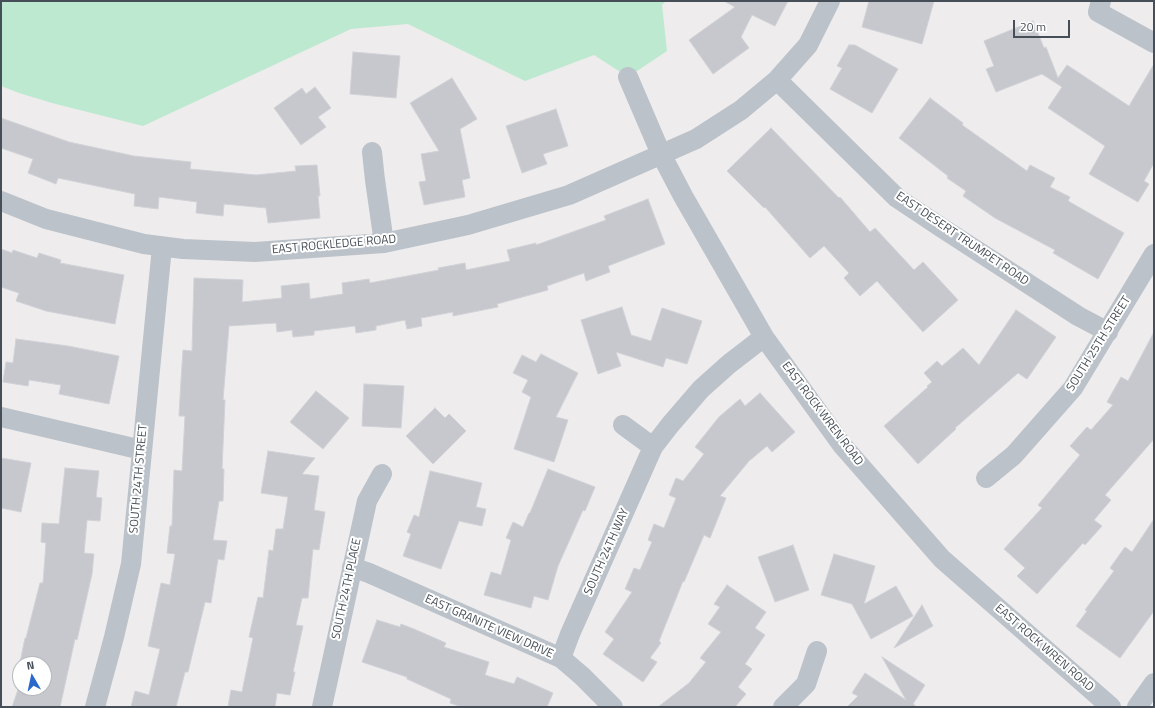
<!DOCTYPE html>
<style>
body{margin:0}
#map{position:relative;width:1155px;height:708px;overflow:hidden;background:#eeecec;font-family:"Titillium Web",sans-serif}
canvas{display:block}
.frame{position:absolute;inset:0;border:2px solid #464e57;pointer-events:none}
.north{position:absolute;left:12px;top:656px;width:40px;height:40px;box-sizing:border-box;background:#fff;border:1px solid #b5b8bc;border-radius:50%;rotate:351deg;font-size:11px;font-weight:700;line-height:16px;text-align:center;color:#464e57}
.north::after{content:'';display:block;margin:auto;width:14px;height:18px;background:#2969cb;clip-path:polygon(50% 0,100% 100%,50% 72%,0 100%)}
.scale{position:absolute;left:1013px;top:20px;width:57px;height:18px;box-sizing:border-box;border:2px solid #464e57;border-top:0;padding-left:5px;font-size:12px;line-height:14px;white-space:nowrap;color:#464e57;-webkit-text-stroke:3px #fff;paint-order:stroke}
</style>
<div id="map">
<canvas width="1155" height="708"></canvas>
<div class="frame"></div>
<div class="north">N</div>
<div class="scale">20 m</div>
</div>
<script>
const context = document.querySelector('canvas').getContext('2d');
context.lineJoin = 'round';
function fillPath(path, color) {
  context.fillStyle = color;
  context.fill(path, 'evenodd');
}
function shape(rows) {
  const path = new Path2D();
  for (const r of rows) {
    path.moveTo(r[0], r[1]);
    for (let i = 2; i < r.length; i += 2) path.lineTo(r[i], r[i + 1]);
  }
  return path;
}
function trace(path, color, width, dash) {
  context.strokeStyle = color;
  context.lineWidth = width;
  context.lineCap = dash ? 'butt' : 'round';
  context.setLineDash(dash || []);
  context.stroke(path);
}
function label(font, color, halo, rows, align = 'center') {
  context.font = font + ' "Titillium Web",sans-serif';
  context.lineWidth = 4;
  context.setLineDash([]);
  context.textBaseline = 'middle';
  context.strokeStyle = halo;
  context.fillStyle = color;
  for (const [text, x, y, turn = 0] of rows) {
    context.save();
    context.translate(x, y);
    context.rotate((+turn || 0) * Math.PI / 180);
    context.textAlign = isNaN(turn) ? turn : align;
    if (halo) context.strokeText(text, 0, 0);
    context.fillText(text, 0, 0);
    context.restore();
  }
}
const green = shape([
 [1,1,666,1,662,5,667,51,628,77,594,55,525,81,408,24,351,29,143,126,52,103,19,93,1,86]
]);
const building = shape([
 [724,1,788,1,775,26,752,15,741,37,749,48,713,74,689,40,735,7,724,1],
 [869,1,934,1,922,44,862,27,869,1],
 [1033,21,1044,48,1046,47,1058,78,1067,65,1129,106,1154,64,1154,163,1144,181,1149,184,1138,202,1089,174,1105,146,1048,108,1062,87,1042,74,996,92,986,69,994,66,984,41,1033,21],
 [849,45,855,45,898,69,872,113,830,89,842,68,837,66,849,45],
 [353,52,400,56,396,98,350,94,353,52],
 [452,78,477,119,460,129,470,178,462,180,465,197,424,205,419,182,426,181,421,154,439,151,410,103,452,78],
 [315,87,331,108,318,117,326,127,301,145,274,108,302,88,306,94,315,87],
 [930,98,963,123,962,125,1027,171,1030,165,1055,178,1050,187,1070,197,1068,201,1124,233,1098,279,1053,253,1055,250,995,218,963,196,966,191,947,178,948,176,899,138,930,98],
 [556,109,568,146,543,154,547,164,522,173,506,126,556,109],
 [1,118,69,142,134,156,191,162,190,169,256,175,296,171,295,166,317,165,320,196,318,196,320,218,268,223,266,208,224,204,223,216,196,213,197,202,159,197,158,209,134,206,135,194,58,178,56,184,28,173,33,159,1,148,1,118],
 [771,128,839,198,840,197,870,232,875,228,914,270,923,262,958,300,923,332,877,281,860,296,844,278,849,273,824,246,810,258,765,207,764,208,727,171,771,128],
 [648,199,665,244,608,266,610,272,586,281,584,273,547,286,548,290,497,304,498,307,453,316,453,312,421,318,422,326,407,329,405,320,376,326,376,330,356,333,355,326,314,331,314,335,293,337,292,330,277,332,276,323,229,326,223,400,225,400,222,469,224,469,223,501,219,501,213,540,227,541,224,560,218,559,211,603,205,602,188,672,185,672,176,707,131,707,135,691,149,695,160,649,148,646,161,583,170,585,175,554,167,553,170,526,172,526,174,470,182,471,185,416,179,416,181,380,183,350,192,351,194,278,243,280,242,302,282,298,281,286,309,283,310,299,343,294,342,283,369,279,370,283,439,270,438,268,465,263,466,270,510,261,507,250,536,243,536,245,606,220,604,216,648,199],
 [1,249,12,253,13,250,37,258,39,253,61,260,60,263,124,275,115,324,46,311,16,301,19,293,1,287,1,249],
 [622,307,631,335,651,341,662,308,702,321,687,364,666,358,663,367,616,352,621,366,598,374,581,320,622,307],
 [1016,310,1056,337,1027,379,1018,373,955,428,956,429,918,464,884,426,928,387,927,386,932,382,924,373,937,361,942,366,963,348,979,365,1016,310],
 [1154,332,1154,439,1105,495,1111,500,1094,520,1102,526,1085,545,1083,543,1037,594,1017,576,1025,568,1004,549,1042,508,1038,505,1080,455,1070,446,1087,427,1091,430,1113,405,1107,402,1121,377,1128,381,1154,332],
 [16,339,68,346,119,356,109,404,59,394,61,385,29,380,28,386,3,382,6,362,13,363,16,339],
 [541,354,578,373,556,417,568,420,554,462,514,449,531,397,522,392,528,380,513,373,522,355,536,362,541,354],
 [364,384,404,386,401,428,362,426,364,384],
 [316,391,349,418,323,449,290,422,316,391],
 [760,393,795,432,772,452,767,446,749,461,720,496,726,498,710,538,704,535,684,582,683,581,659,641,661,643,650,658,657,662,643,682,603,654,614,639,605,632,632,592,625,589,634,568,640,570,652,542,648,540,654,524,664,528,676,498,669,495,676,478,683,481,704,454,695,447,719,417,740,399,745,406,760,393],
 [435,408,445,418,449,414,466,431,433,464,406,436,435,408],
 [268,451,315,458,302,474,319,476,314,510,325,512,319,550,313,549,308,598,302,598,296,625,303,626,293,672,295,672,290,695,277,693,275,707,228,707,231,690,242,692,253,638,249,637,258,597,263,598,269,550,273,551,276,529,283,529,288,497,261,493,268,451],
 [1,458,31,463,21,512,1,508,1,458],
 [65,468,99,471,96,497,102,498,100,521,87,520,84,553,94,554,92,574,77,640,75,639,60,707,12,707,20,684,20,688,44,688,44,664,20,664,20,682,16,682,25,638,26,638,40,583,43,583,46,543,41,542,42,523,59,524,65,468],
 [548,469,595,487,585,511,583,510,558,566,548,600,534,596,531,608,484,595,491,572,501,575,511,540,506,538,513,522,523,527,529,513,530,513,548,469],
 [430,471,482,483,476,507,486,509,482,526,459,521,441,569,403,556,411,534,407,532,414,515,419,517,430,471],
 [1154,519,1154,611,1120,658,1076,626,1087,611,1085,610,1114,571,1110,568,1125,547,1132,552,1154,519],
 [793,545,809,590,775,602,758,557,793,545],
 [834,554,875,566,864,604,896,586,913,616,871,639,852,604,821,595,834,554],
 [727,585,766,612,755,628,765,635,745,664,752,669,738,687,746,694,735,707,658,707,689,683,706,662,700,658,721,632,708,624,720,607,714,604,727,585],
 [922,605,933,626,894,648,922,605],
 [377,620,400,627,401,624,414,629,446,643,444,647,489,662,485,675,514,684,517,677,553,693,547,707,462,707,450,703,451,699,407,679,407,677,362,662,377,620],
 [882,657,925,685,913,704,917,707,847,707,858,696,852,693,865,673,906,700,882,657]
]);
const minor = shape([
 [1101,1,1098,12,1154,43],
 [628,77,661,154,683,196,764,337,842,445,942,559,1111,707],
 [777,80,897,198,942,228,1078,316,1108,332],
 [372,152,375,180,384,243],
 [1,201,46,219,144,244,183,249,255,252,384,243,468,225,569,195,696,139,741,110,777,80,808,45,830,1],
 [1,417,142,450],
 [623,425,653,447],
 [986,478,1014,455,1073,388,1154,254],
 [352,567,369,573,561,658,582,676,613,707],
 [561,658,570,634,653,447,670,425,701,389,729,364,764,337],
 [95,707,114,637,131,564,162,247],
 [322,707,367,501,382,474],
 [783,707,806,684,817,651],
 [1137,707,1154,683]
]);
const streetNames = [
 ["EAST DESERT TRUMPET ROAD",962,239,34],
 ["EAST ROCKLEDGE ROAD",334,245,-5],
 ["SOUTH 25TH STREET",1099,344,-58],
 ["EAST ROCK WREN ROAD",822,414,53],
 ["SOUTH 24TH STREET",139,479,-85],
 ["SOUTH 24TH WAY",607,552,-66],
 ["SOUTH 24TH PLACE",347,589,-78],
 ["EAST GRANITE VIEW DRIVE",489,627,24],
 ["EAST ROCK WREN ROAD",1044,648,41]
];
fillPath(green, '#bde9d0');
fillPath(building, '#c7c8ce');
trace(building, '#d0d2d7', 1);
trace(minor, '#bbc2ca', 20);
label('12px', '#464e57', '#fff', streetNames);
</script>
